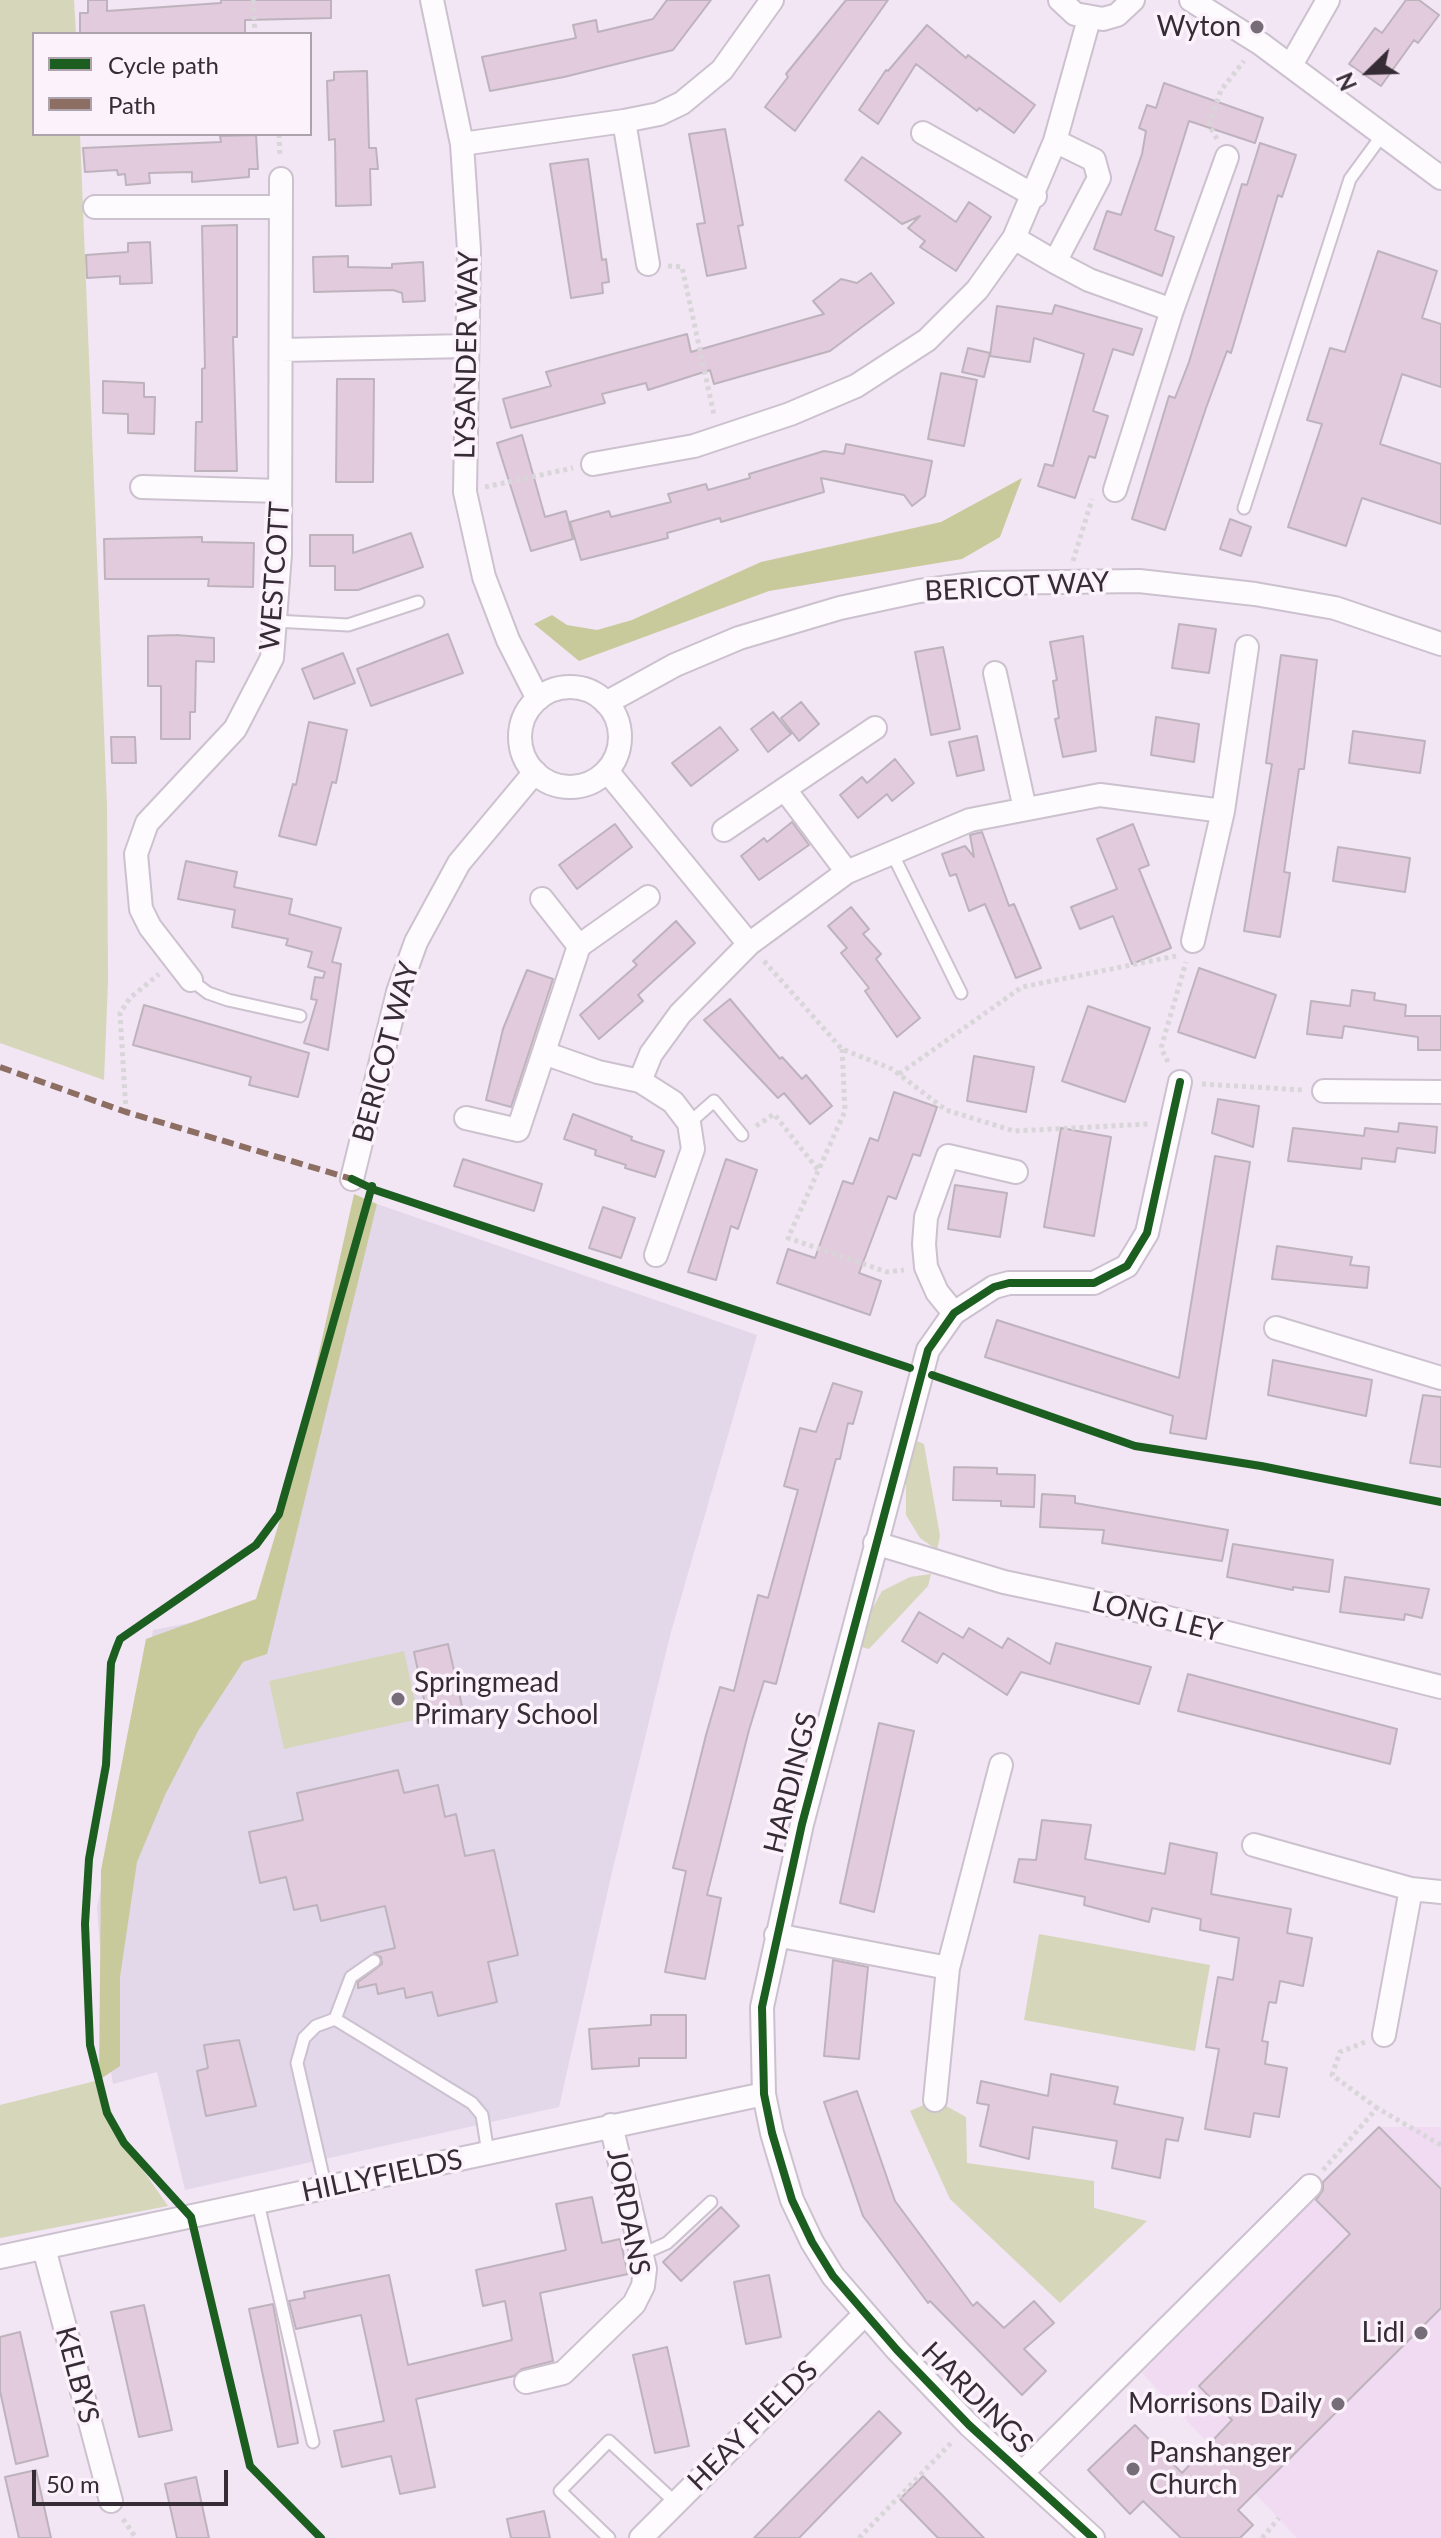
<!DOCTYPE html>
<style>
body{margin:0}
#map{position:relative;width:1441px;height:2538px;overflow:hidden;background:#f2e5f4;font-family:Lato,sans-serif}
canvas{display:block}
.legend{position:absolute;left:32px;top:32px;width:280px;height:104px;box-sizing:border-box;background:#fbf2fc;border:2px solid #aca3ad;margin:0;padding:10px 14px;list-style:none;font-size:24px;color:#352c36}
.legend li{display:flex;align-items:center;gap:16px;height:40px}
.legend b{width:40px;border:2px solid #aca3ad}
.north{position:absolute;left:1329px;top:32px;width:80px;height:80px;-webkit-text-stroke:6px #fbf2fc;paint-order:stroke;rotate:247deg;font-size:22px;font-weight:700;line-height:32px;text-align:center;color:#352c36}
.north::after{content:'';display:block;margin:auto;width:28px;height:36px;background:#352c36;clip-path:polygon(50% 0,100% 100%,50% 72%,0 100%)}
.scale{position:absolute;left:32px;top:2470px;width:196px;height:36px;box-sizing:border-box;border:4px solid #352c36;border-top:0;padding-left:10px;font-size:24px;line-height:28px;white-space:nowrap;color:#352c36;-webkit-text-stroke:6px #fbf2fc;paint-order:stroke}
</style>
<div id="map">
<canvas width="1441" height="2538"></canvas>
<ul class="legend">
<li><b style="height:10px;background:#1b5e20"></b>Cycle path</li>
<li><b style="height:10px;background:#8d6e63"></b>Path</li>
</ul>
<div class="north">N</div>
<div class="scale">50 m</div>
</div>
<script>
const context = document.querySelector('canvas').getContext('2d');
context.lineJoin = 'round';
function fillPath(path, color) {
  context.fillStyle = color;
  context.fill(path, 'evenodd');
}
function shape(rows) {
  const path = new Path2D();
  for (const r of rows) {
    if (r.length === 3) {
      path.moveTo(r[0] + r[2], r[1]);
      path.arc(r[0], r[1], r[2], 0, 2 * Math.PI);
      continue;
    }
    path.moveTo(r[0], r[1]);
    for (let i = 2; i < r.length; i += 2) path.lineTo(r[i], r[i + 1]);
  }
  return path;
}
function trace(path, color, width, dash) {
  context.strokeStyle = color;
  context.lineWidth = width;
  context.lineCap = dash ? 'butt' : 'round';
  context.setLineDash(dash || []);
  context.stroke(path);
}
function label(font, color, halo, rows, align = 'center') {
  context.font = font + ' Lato,sans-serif';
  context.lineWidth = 7;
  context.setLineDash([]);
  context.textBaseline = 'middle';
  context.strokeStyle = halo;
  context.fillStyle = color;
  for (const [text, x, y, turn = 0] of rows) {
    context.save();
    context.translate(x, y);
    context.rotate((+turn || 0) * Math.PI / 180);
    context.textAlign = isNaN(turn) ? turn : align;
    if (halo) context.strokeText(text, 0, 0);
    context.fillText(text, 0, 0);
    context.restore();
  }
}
const built = shape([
 [1379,2127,1441,2127,1441,2538,1297,2538,1142,2373]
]);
const education = shape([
 [377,1204,757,1335,671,1632,612,1872,559,2107,185,2190,157,2072,113,2084,108,2055,97,1907,128,1766,153,1630,267,1608]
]);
const green = shape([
 [0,0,74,0,76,34,34,34,34,134,80,134,107,806,108,982,104,1080,0,1043],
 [917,1441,924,1444,940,1536,937,1550,920,1538,906,1515,906,1479],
 [931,1574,928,1586,869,1649,858,1646,867,1618,882,1591,910,1577],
 [404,1651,419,1719,284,1749,269,1681],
 [1039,1934,1210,1965,1195,2051,1024,2020],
 [99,2080,124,2143,168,2206,0,2238,0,2105],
 [935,2100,966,2117,967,2163,1094,2181,1094,2208,1147,2221,1060,2303,950,2199,910,2111]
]);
const forest = shape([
 [1022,478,1000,537,962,559,769,591,579,661,534,624,552,615,567,625,597,630,632,620,761,562,941,522],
 [354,1194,377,1204,267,1654,243,1662,198,1731,165,1795,137,1862,120,1977,120,2066,99,2080,101,1870,146,1639,256,1599,288,1493]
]);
const building = shape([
 [88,0,107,0,107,11,221,3,221,0,331,0,331,18,245,20,245,34,80,34,80,13,88,13,88,0],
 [667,0,711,0,673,50,564,77,490,91,482,57,576,38,573,25,596,20,598,32,653,19,667,0],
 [846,0,888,0,795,131,765,107,788,77,786,74,846,0],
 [1406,0,1419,0,1439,15,1418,43,1414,40,1381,86,1349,64,1375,28,1382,33,1406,0],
 [927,25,966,58,968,55,1035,105,1014,133,979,108,977,111,916,64,878,124,859,110,886,70,888,71,927,25],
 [367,71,369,148,376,148,378,169,370,169,371,205,336,206,335,139,329,140,327,81,334,80,334,72,367,71],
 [1164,83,1263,118,1255,143,1189,121,1155,230,1174,237,1162,276,1094,249,1107,211,1121,215,1142,154,1146,131,1139,128,1147,105,1156,108,1164,83],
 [725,129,743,225,738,226,746,268,707,276,697,224,705,223,689,134,725,129],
 [256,135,258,169,249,169,249,177,192,182,192,172,149,173,150,183,126,185,125,174,118,175,117,170,85,172,83,148,221,142,220,136,256,135],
 [1260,143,1296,155,1282,197,1278,195,1231,353,1227,351,1206,408,1165,530,1132,519,1169,396,1175,398,1189,362,1242,184,1247,185,1260,143],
 [862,157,956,222,969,202,991,217,956,271,920,247,925,241,908,228,920,216,902,224,845,180,862,157],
 [588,159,602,260,606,259,609,282,602,283,603,293,571,298,550,164,588,159],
 [237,225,237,337,233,337,237,471,195,471,196,422,202,422,202,369,205,368,202,226,237,225],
 [150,242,152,283,120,284,120,276,87,278,86,255,128,252,128,243,150,242],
 [1378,251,1437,271,1422,318,1441,324,1441,387,1402,374,1380,444,1441,464,1441,524,1362,498,1346,546,1288,527,1322,424,1307,420,1330,348,1345,352,1378,251],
 [348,256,348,267,392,268,392,264,423,262,425,301,403,302,402,293,393,290,314,292,313,257,348,256],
 [871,273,894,303,830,351,714,384,710,370,648,390,646,383,602,394,605,403,511,428,503,399,551,386,546,372,687,334,691,352,824,314,813,301,841,279,857,283,871,273],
 [1055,305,1142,329,1133,355,1113,349,1093,411,1108,416,1095,458,1089,456,1075,498,1038,486,1045,464,1053,466,1084,354,1034,338,1030,362,990,356,997,306,1052,314,1055,305],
 [968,348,990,353,984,377,962,372,968,348],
 [941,373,977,380,964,446,928,439,941,373],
 [337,379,374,379,373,482,336,482,337,379],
 [103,381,144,383,144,397,155,397,154,434,128,433,128,414,103,413,103,381],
 [522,435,545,517,566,511,573,539,531,551,497,443,522,435],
 [846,444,932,461,925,496,912,506,904,495,821,478,824,492,721,522,720,518,667,533,668,538,581,560,570,522,609,511,611,517,671,502,668,494,706,484,708,490,750,478,749,474,824,451,844,454,846,444],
 [1230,519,1251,527,1241,556,1220,549,1230,519],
 [411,533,423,567,358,590,335,590,335,566,310,566,310,535,353,535,353,553,411,533],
 [202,537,202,542,254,543,253,587,208,586,209,579,105,579,104,539,202,537],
 [1179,624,1216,629,1209,673,1172,668,1179,624],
 [448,634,463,673,371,706,357,669,448,634],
 [176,635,214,638,214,662,196,661,195,712,190,712,190,739,161,739,161,686,148,686,148,636,176,635],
 [1083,636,1096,751,1063,757,1055,719,1059,718,1053,681,1057,680,1050,642,1083,636],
 [943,647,960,729,931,735,915,652,943,647],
 [343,653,355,683,314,699,302,669,343,653],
 [1281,655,1317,660,1304,769,1299,769,1284,872,1290,873,1280,937,1244,931,1272,764,1266,763,1281,655],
 [801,702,819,724,799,741,781,718,801,702],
 [773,712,791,734,768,752,751,729,773,712],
 [1156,717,1199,724,1194,762,1151,755,1156,717],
 [309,722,347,730,336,783,332,782,316,845,279,836,293,784,296,785,309,722],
 [720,727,738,750,691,786,672,763,720,727],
 [1353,731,1425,741,1420,773,1349,763,1353,731],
 [977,736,984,770,957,776,949,742,977,736],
 [111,737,135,737,136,763,112,763,111,737],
 [895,759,914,783,892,801,887,794,858,818,840,795,862,777,867,783,895,759],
 [792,822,809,845,759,880,741,856,764,838,767,842,792,822],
 [615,824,632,847,577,889,559,865,615,824],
 [1133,824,1149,865,1139,869,1171,948,1132,964,1113,916,1080,929,1071,907,1117,889,1097,839,1133,824],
 [982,832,1009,906,1014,904,1041,968,1016,978,985,904,969,911,956,874,950,876,942,854,965,846,974,857,970,835,982,832],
 [1338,847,1410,858,1405,892,1333,881,1338,847],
 [186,861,237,872,234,887,292,899,289,914,341,928,332,962,341,964,328,1050,304,1043,317,1000,311,999,315,977,323,978,325,972,308,967,312,952,286,945,288,939,232,927,235,910,178,899,186,861],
 [851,907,869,929,863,934,881,954,876,959,920,1018,897,1037,865,991,869,988,841,953,847,948,828,926,851,907],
 [676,921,695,943,638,995,643,1001,599,1039,580,1015,637,965,633,961,676,921],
 [1199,968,1276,995,1255,1058,1178,1032,1199,968],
 [527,970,553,979,511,1107,486,1100,503,1029,527,970],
 [1352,990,1375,993,1374,1000,1406,1005,1405,1016,1441,1016,1441,1050,1418,1050,1418,1037,1344,1026,1342,1038,1307,1034,1311,1001,1350,1006,1352,990],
 [730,999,780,1059,782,1057,802,1079,806,1075,832,1106,810,1124,784,1093,778,1098,704,1020,730,999],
 [144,1005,309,1053,298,1097,249,1085,251,1077,133,1045,144,1005],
 [1088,1006,1150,1028,1125,1102,1062,1081,1088,1006],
 [974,1056,1034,1067,1026,1112,967,1101,974,1056],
 [894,1092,937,1107,920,1156,913,1154,896,1199,888,1196,859,1273,881,1281,870,1315,777,1283,788,1249,815,1258,843,1181,853,1184,870,1138,878,1141,894,1092],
 [1218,1099,1259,1106,1253,1147,1212,1133,1218,1099],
 [573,1114,632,1137,631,1140,664,1151,655,1177,625,1168,626,1165,595,1155,596,1150,564,1139,573,1114],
 [1399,1123,1437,1127,1435,1153,1397,1148,1395,1162,1362,1158,1361,1169,1288,1161,1293,1128,1364,1136,1365,1128,1398,1132,1399,1123],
 [1061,1128,1111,1137,1094,1236,1044,1227,1061,1128],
 [1215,1156,1250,1162,1206,1439,1170,1433,1173,1416,985,1357,997,1320,1179,1378,1215,1156],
 [463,1159,542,1184,534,1211,454,1186,463,1159],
 [726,1159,757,1170,738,1229,731,1226,716,1280,688,1272,726,1159],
 [955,1185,1007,1193,1000,1237,948,1229,955,1185],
 [603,1207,635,1218,621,1258,589,1248,603,1207],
 [1277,1246,1352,1257,1350,1265,1369,1267,1367,1288,1272,1279,1277,1246],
 [1273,1360,1372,1380,1366,1416,1268,1395,1273,1360],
 [833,1383,862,1392,853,1424,848,1423,840,1459,836,1459,776,1684,764,1681,749,1730,707,1895,721,1898,705,1979,665,1972,686,1871,673,1868,706,1735,720,1687,734,1691,758,1595,768,1598,798,1490,784,1486,800,1428,816,1432,833,1383],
 [1423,1395,1441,1397,1441,1467,1410,1463,1423,1395],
 [954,1467,997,1468,997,1474,1035,1475,1034,1507,1001,1506,1001,1501,953,1500,954,1467],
 [1042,1494,1075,1496,1075,1503,1228,1530,1222,1561,1102,1543,1104,1530,1040,1527,1042,1494],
 [1233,1544,1333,1560,1329,1592,1293,1587,1293,1590,1227,1577,1233,1544],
 [1345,1577,1429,1589,1422,1618,1405,1614,1404,1620,1340,1612,1345,1577],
 [919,1612,963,1638,969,1628,1002,1648,1008,1638,1050,1664,1056,1643,1151,1667,1139,1704,1021,1672,1007,1695,943,1653,937,1663,902,1641,919,1612],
 [448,1644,464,1715,429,1723,414,1652,448,1644],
 [1188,1674,1397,1729,1390,1764,1178,1711,1188,1674],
 [879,1723,914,1731,874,1912,840,1903,879,1723],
 [398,1770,404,1793,438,1785,445,1817,456,1814,465,1856,494,1850,518,1955,488,1962,497,2002,438,2016,432,1992,406,1998,404,1988,378,1994,376,1984,358,1988,358,1982,382,1964,381,1957,374,1953,395,1948,385,1906,321,1921,317,1905,294,1910,286,1877,260,1883,249,1832,303,1820,297,1793,398,1770],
 [1042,1820,1091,1825,1085,1859,1165,1874,1170,1843,1217,1853,1211,1894,1291,1909,1287,1933,1312,1938,1303,1986,1280,1981,1276,2003,1269,2002,1262,2041,1268,2042,1265,2064,1287,2068,1279,2117,1254,2113,1250,2137,1205,2129,1219,2049,1206,2047,1218,1977,1233,1980,1239,1938,1200,1930,1201,1919,1152,1908,1149,1922,1084,1905,1085,1897,1014,1882,1019,1859,1036,1860,1042,1820],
 [833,1960,868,1967,859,2059,824,2056,833,1960],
 [651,2015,686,2015,686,2058,639,2058,639,2066,592,2069,589,2029,651,2025,651,2015],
 [239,2040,256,2106,206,2116,197,2071,208,2068,204,2045,239,2040],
 [1051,2074,1118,2087,1114,2104,1183,2118,1178,2141,1166,2139,1160,2178,1112,2168,1117,2141,1033,2127,1029,2159,980,2146,989,2105,977,2103,981,2081,1048,2096,1051,2074],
 [857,2091,895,2201,973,2306,977,2302,1004,2328,1034,2301,1054,2323,1024,2349,1046,2371,1022,2395,930,2301,928,2303,863,2216,824,2102,857,2091],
 [1379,2127,1441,2189,1441,2308,1238,2510,1253,2525,1240,2538,1181,2538,1143,2501,1130,2514,1088,2470,1135,2425,1182,2473,1232,2420,1199,2386,1350,2234,1316,2200,1323,2190,1323,2182,1379,2127],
 [592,2197,602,2243,620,2239,628,2274,540,2293,553,2361,522,2369,514,2376,416,2399,435,2487,400,2494,391,2456,342,2467,334,2431,384,2421,361,2315,296,2329,289,2301,305,2298,304,2292,389,2275,408,2365,512,2340,505,2301,483,2306,476,2270,566,2250,556,2204,592,2197],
 [721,2207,739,2226,681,2281,663,2262,721,2207],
 [769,2275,781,2337,746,2344,734,2282,769,2275],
 [273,2304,298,2443,278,2447,249,2309,273,2304],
 [144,2305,172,2430,139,2437,111,2312,144,2305],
 [20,2332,48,2456,16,2464,0,2391,0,2337,20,2332],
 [667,2347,689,2446,655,2453,633,2355,667,2347],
 [879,2411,901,2433,799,2538,754,2538,879,2411],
 [36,2470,51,2538,19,2538,5,2477,36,2470],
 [923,2476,941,2494,984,2538,938,2538,900,2499,923,2476],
 [196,2477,209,2538,177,2538,165,2484,196,2477],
 [544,2511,550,2538,511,2538,507,2519,544,2511]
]);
const path = shape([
 [253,0,255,34],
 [279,134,280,157],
 [1217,139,1209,125,1221,90,1244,61],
 [668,266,682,267,714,415],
 [485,487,573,468],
 [1073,561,1092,499],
 [764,961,842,1049,892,1069,946,1110,1014,1131,1149,1124],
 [842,1049,845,1111,788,1238,887,1272,904,1270],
 [1168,1062,1161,1048,1186,962],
 [899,1074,1022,987,1176,956],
 [1202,1084,1304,1090],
 [126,1112,120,1013,130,998,159,974],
 [756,1126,774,1114,819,1171],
 [1365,2042,1340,2052,1332,2075,1377,2108],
 [1323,2170,1377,2108,1441,2145],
 [123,2519,136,2538],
 [859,2538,953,2441],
 [1262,2538,1279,2518]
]);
const service = shape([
 [1244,508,1350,179,1383,134],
 [275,621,348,625,418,602],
 [892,853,961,993],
 [191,980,208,993,228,1000,300,1016],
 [689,1123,714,1101,742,1135],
 [335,2019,351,1977,374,1961],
 [326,2189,297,2063,304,2038,316,2026,335,2019,472,2103,482,2115,488,2153],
 [258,2203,313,2442],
 [642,2254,667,2243,711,2202],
 [609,2538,560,2491,609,2441,676,2503]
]);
const minor = shape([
 [432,0,462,144,469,250,465,492,484,577,508,640,538,699],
 [1060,0,1075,14,1103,19,1117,15,1133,0],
 [1191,0,1261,44,1441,178],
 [1291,65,1328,0],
 [624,121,648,264],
 [923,133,1035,196],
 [462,144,624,121,659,114,682,103,722,70,772,0],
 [95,207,281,207],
 [1014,238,1055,262,1099,178,1094,160,1055,141],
 [1055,262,1089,280,1172,310],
 [282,350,467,346],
 [593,464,694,446,790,414,856,386,927,340,977,290,1014,238,1055,141,1089,19],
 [142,487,280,491],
 [1115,490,1172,310,1227,157],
 [995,673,1025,809],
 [570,737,50],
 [606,703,675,665,739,638,840,608,919,591,982,583,1139,581,1255,594,1335,608,1441,644],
 [607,771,749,944],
 [786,791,847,872],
 [724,830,875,728],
 [542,899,579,946],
 [1193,941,1223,811,1247,647],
 [191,980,150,927,141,909,136,854,147,823,235,729,272,658,280,554,281,179],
 [544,1053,598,1072,640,1081,673,1102,689,1123,693,1149,656,1255],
 [640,1081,651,1054,680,1014,749,944,847,872,970,820,1100,795,1223,811],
 [1324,1091,1441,1092],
 [466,1118,518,1130,579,946,648,897],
 [352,1179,398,992,416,942,459,863,535,772],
 [954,1313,937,1292,926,1267,924,1244,926,1217,948,1156,1016,1172],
 [1276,1328,1441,1378],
 [875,1543,1004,1582,1145,1612,1441,1687],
 [1254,1845,1411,1889,1441,1892],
 [776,1935,948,1968],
 [1384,2035,1411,1889],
 [935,2100,948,1968,1001,1765],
 [44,2248,111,2501],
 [0,2257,764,2094],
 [526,2382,563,2373,634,2304,643,2286,645,2269,611,2125],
 [1022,2473,1310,2186],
 [641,2538,864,2315],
 [1093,2538,969,2425,897,2350,833,2276,812,2242,792,2200,772,2133,764,2094,762,2007,802,1824,928,1350,954,1313,994,1287,1009,1283,1094,1283,1127,1266,1147,1233,1180,1082]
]);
const quiet = shape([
 [0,1067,126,1112,352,1179]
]);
const cycleway = shape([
 [352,1179,375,1190,910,1368],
 [932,1375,1135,1446,1261,1466,1441,1502],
 [321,2538,250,2466,191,2217,124,2143,107,2113,90,2045,85,1924,89,1859,106,1765,111,1663,116,1649,120,1639,256,1545,279,1514,372,1186],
 [1093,2538,969,2425,897,2350,833,2276,812,2242,792,2200,772,2133,764,2094,762,2007,802,1824,928,1350,954,1313,994,1287,1009,1283,1094,1283,1127,1266,1147,1233,1180,1082]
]);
const markers = [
 [1257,27,8,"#776d78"],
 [398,1699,8,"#776d78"],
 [1421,2333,8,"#776d78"],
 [1338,2404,8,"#776d78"],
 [1133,2469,8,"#776d78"]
];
const poiNames = [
 ["Wyton",1241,27],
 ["Springmead",414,1683,"left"],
 ["Primary School",414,1715,"left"],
 ["Lidl",1405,2333],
 ["Morrisons Daily",1322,2404],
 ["Panshanger",1149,2453,"left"],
 ["Church",1149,2485,"left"]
];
const streetNames = [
 ["LYSANDER WAY",467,355,-89],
 ["WESTCOTT",275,576,-86],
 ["BERICOT WAY",1017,587,-3],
 ["BERICOT WAY",386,1052,-75],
 ["LONG LEY",1157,1617,14],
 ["HARDINGS",791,1783,-76],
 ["HILLYFIELDS",382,2176,-12],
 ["JORDANS",628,2212,79],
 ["KELBYS",77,2375,75],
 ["HARDINGS",977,2398,45],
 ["HEAY FIELDS",753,2426,-45]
];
fillPath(built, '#f0dbf3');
fillPath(education, '#e2d8ea');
fillPath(green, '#d6d6ba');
fillPath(forest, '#c8ca9c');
fillPath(building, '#e1cbdc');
trace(building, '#beb3bd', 2);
trace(service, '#ccc1ce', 15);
trace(minor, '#ccc1ce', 26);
trace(path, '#d9d6da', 5, [4, 4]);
trace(service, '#fdfbfd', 11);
trace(minor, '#fdfbfd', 22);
trace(quiet, '#8d6e63', 6, [12, 6]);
trace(cycleway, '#1b5e20', 8);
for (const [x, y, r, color] of markers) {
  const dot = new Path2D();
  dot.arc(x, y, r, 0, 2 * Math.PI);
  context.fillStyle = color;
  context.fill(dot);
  trace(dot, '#fbf2fc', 3);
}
label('28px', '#352c36', '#fbf2fc', poiNames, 'right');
label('28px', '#352c36', '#fbf2fc', streetNames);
</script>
